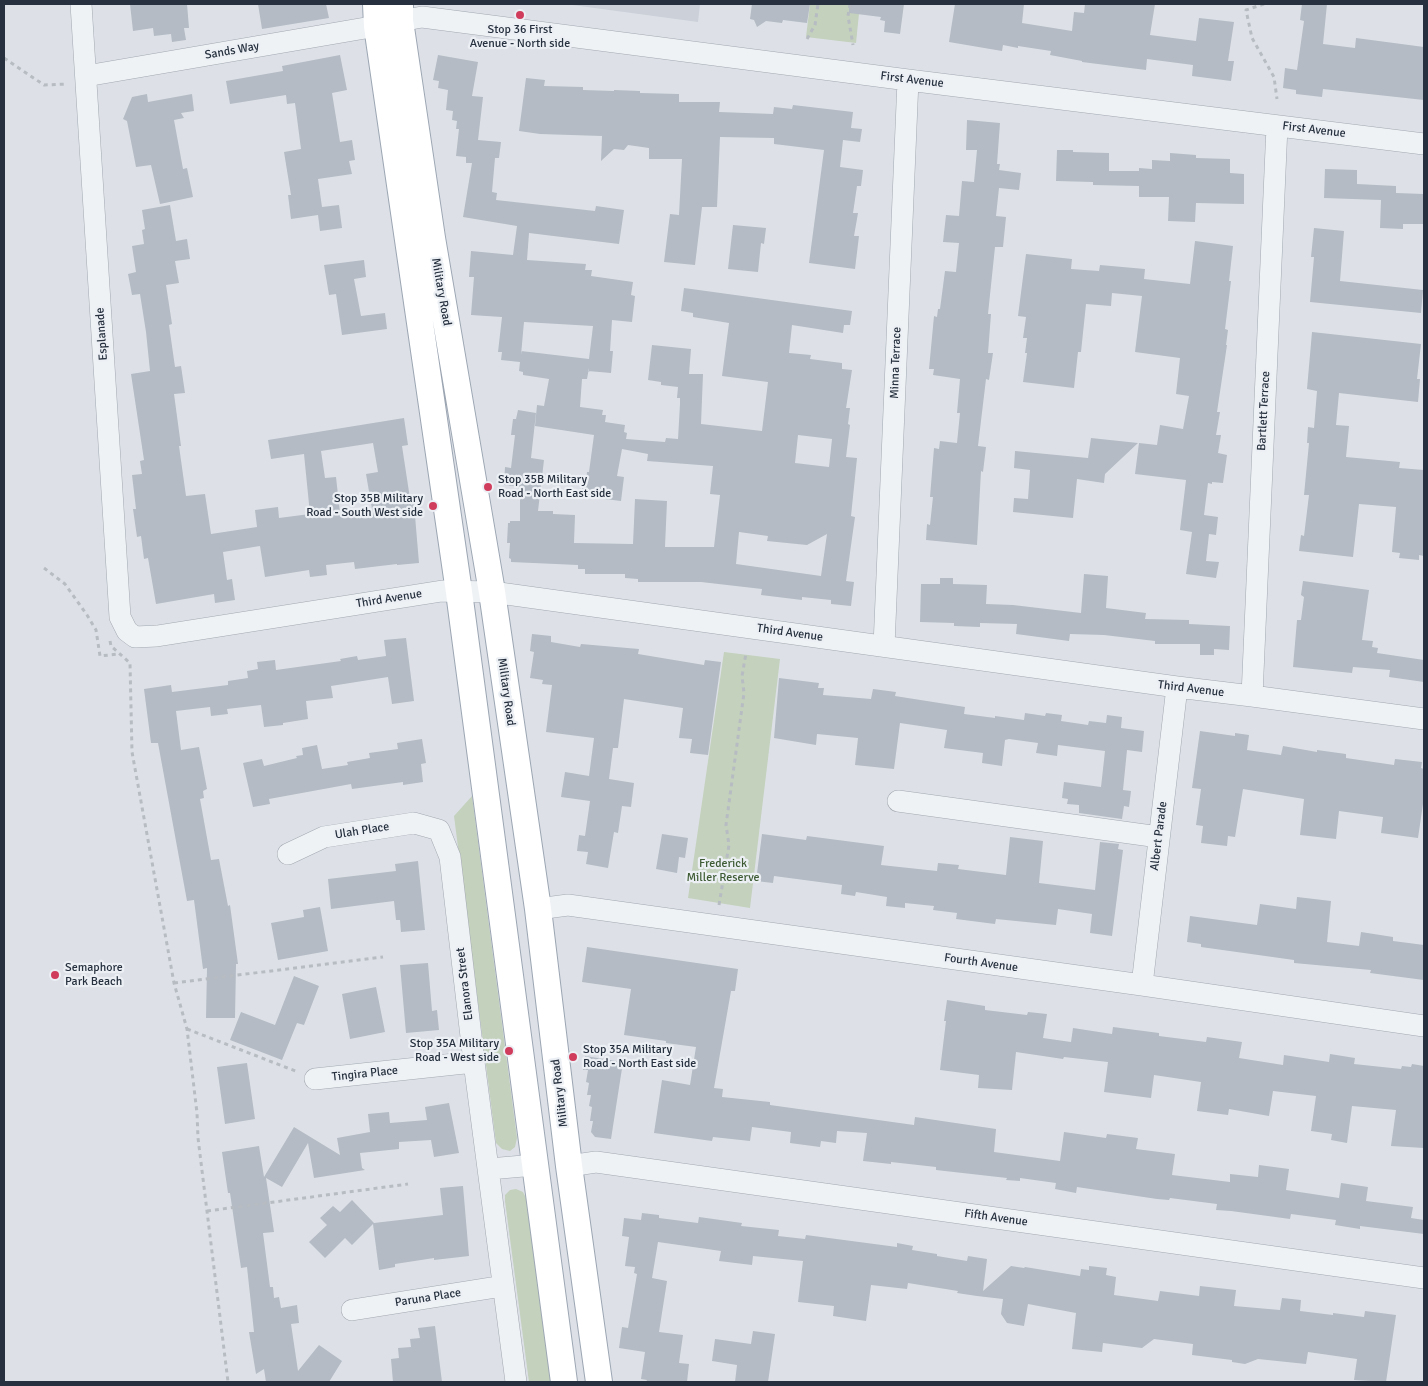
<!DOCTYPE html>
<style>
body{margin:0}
#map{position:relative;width:1428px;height:1386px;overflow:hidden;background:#dde1e7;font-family:Signika,sans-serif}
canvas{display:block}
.frame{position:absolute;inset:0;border:5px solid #26303e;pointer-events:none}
</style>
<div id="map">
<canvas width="1428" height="1386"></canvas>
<div class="frame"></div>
</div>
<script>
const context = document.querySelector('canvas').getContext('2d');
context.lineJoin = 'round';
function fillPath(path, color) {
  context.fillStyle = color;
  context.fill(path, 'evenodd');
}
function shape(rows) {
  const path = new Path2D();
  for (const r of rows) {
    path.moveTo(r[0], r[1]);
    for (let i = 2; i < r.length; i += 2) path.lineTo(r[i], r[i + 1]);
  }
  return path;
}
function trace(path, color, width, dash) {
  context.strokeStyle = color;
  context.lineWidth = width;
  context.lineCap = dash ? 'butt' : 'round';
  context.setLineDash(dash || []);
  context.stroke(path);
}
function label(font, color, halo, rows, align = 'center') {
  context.font = font + ' Signika,sans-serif';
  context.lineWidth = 4.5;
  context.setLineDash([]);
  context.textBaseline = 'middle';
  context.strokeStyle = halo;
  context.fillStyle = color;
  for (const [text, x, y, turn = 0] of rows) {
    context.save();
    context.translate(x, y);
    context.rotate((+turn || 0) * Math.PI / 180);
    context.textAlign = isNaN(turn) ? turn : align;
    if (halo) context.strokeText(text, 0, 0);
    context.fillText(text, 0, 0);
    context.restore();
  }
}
const built = shape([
 [565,4,700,4,698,22]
]);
const green = shape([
 [810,4,860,4,856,43,806,37],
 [724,652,780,659,750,908,688,898],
 [472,796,517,1138,515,1147,510,1151,502,1149,496,1143,454,816],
 [516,1189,523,1192,526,1198,551,1382,529,1382,505,1201,505,1195,510,1190]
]);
const building = shape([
 [130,4,187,4,189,28,184,28,186,40,172,42,171,34,154,36,153,28,133,31],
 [258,4,326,4,329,18,262,29],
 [752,4,810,4,807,23,783,20,782,23,766,21,757,27,754,20,750,19],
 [849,4,904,4,900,34,884,32,885,21,880,20,881,17,849,13],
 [955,4,1024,4,1022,23,1072,31,1074,12,1084,13,1085,4,1155,4,1150,35,1196,41,1199,18,1234,22,1228,61,1234,61,1231,81,1192,76,1193,65,1147,59,1146,70,1082,62,1082,61,1050,55,1051,51,1018,46,1018,48,1003,45,1002,51,949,42],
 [1302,4,1327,4,1323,44,1355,48,1356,38,1424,47,1424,100,1323,89,1322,97,1296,94,1296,90,1283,88,1285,68,1297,70,1304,21,1300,20],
 [340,55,347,90,332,93,340,142,352,140,355,160,349,161,352,174,318,179,322,207,339,205,342,228,320,231,318,215,291,219,288,195,291,195,284,152,301,149,295,103,287,104,286,95,230,104,226,81,283,71,282,66],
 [438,55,478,62,472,96,483,97,478,140,501,142,499,158,495,158,492,192,497,193,496,200,595,211,596,206,624,210,619,244,529,233,527,260,586,264,585,270,592,270,591,276,633,282,631,295,635,296,632,322,612,320,610,351,613,351,611,373,588,371,589,368,587,379,582,379,580,407,603,410,602,415,606,415,605,422,625,425,624,432,627,433,626,439,665,442,666,438,678,439,680,404,680,398,677,398,678,387,661,385,661,382,648,380,652,345,691,349,689,374,703,374,701,424,762,431,768,382,722,376,729,323,693,317,693,313,681,311,684,288,852,311,850,325,844,325,843,333,792,325,789,353,811,355,810,359,842,363,842,369,852,370,846,408,850,408,848,424,850,425,846,457,857,458,851,516,855,517,846,581,854,582,851,606,831,604,831,600,802,597,802,600,761,595,762,589,701,582,638,582,638,579,625,578,625,574,585,574,585,569,578,569,578,565,511,562,511,559,509,558,510,543,507,543,508,523,510,523,510,521,520,521,520,487,504,485,505,467,511,468,515,435,511,435,513,419,516,419,518,410,536,413,531,458,544,460,538,511,553,511,553,514,575,515,574,543,633,544,635,499,667,501,665,547,714,547,720,495,710,494,713,466,647,461,648,454,622,449,617,476,624,477,621,501,581,496,583,482,586,482,587,472,589,472,594,435,535,426,537,405,544,406,549,379,523,375,523,372,519,371,520,362,501,360,502,352,498,352,502,317,471,315,474,277,469,277,471,251,513,255,517,226,463,217,472,163,466,163,466,157,456,156,459,129,456,129,457,121,452,120,453,111,446,110,448,90,438,88,439,81,433,80],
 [524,322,593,326,589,359,521,351,521,355],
 [798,435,832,439,829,467,795,463],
 [739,532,768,536,767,541,807,545,827,534,821,576,736,564],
 [526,78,545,80,544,86,583,87,583,90,614,91,614,90,640,91,640,93,679,94,679,102,720,102,719,112,773,114,774,107,792,109,793,105,853,112,851,128,862,129,860,142,843,140,840,167,863,170,861,186,857,186,853,213,858,213,854,236,859,236,855,269,809,263,824,150,774,144,774,138,720,137,717,207,702,207,695,265,664,262,670,214,679,215,682,159,649,159,649,148,628,145,624,150,614,149,601,161,602,136,540,134,519,131],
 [147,94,148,102,192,94,194,111,181,113,184,118,174,120,183,169,187,168,193,197,160,204,151,165,136,167,127,121,123,119,132,97],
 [967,120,1000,123,997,164,1000,164,999,170,1021,173,1019,190,999,188,996,216,1006,217,1003,247,995,247,988,314,991,314,988,353,993,353,989,380,986,379,978,446,986,447,983,472,981,471,977,545,926,540,927,524,930,525,933,497,930,497,934,448,939,449,940,441,957,443,960,413,957,413,960,379,933,375,934,369,929,369,934,316,937,317,938,309,940,309,945,271,956,272,959,243,943,242,946,215,959,216,962,181,974,182,977,150,966,150],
 [1057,150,1073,150,1073,152,1109,153,1109,171,1139,171,1139,168,1152,169,1152,160,1170,161,1170,153,1196,155,1196,158,1230,159,1230,173,1244,174,1244,204,1196,203,1195,222,1168,221,1169,197,1139,197,1139,186,1093,185,1093,182,1056,181],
 [1325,169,1357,170,1357,184,1396,186,1396,193,1424,194,1424,224,1403,224,1403,229,1380,228,1381,200,1324,198],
 [170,205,176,241,187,239,190,259,175,261,179,283,166,285,172,324,169,325,175,367,181,366,185,393,174,394,181,446,179,446,186,496,205,494,211,534,257,527,255,510,278,507,279,518,310,514,304,454,271,459,268,440,404,418,408,445,402,446,411,505,414,504,419,563,397,565,397,564,355,569,354,562,326,565,327,575,310,577,309,570,265,577,260,546,223,552,227,580,232,579,235,600,215,603,214,594,156,604,148,558,144,559,141,536,137,537,133,509,136,509,132,475,142,474,140,461,144,460,131,374,150,371,146,332,140,294,132,295,128,274,136,272,132,246,144,244,142,230,145,229,142,210],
 [373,443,378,472,366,474,372,509,340,513,336,477,325,478,321,451],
 [733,225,766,228,764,244,761,243,758,272,728,269],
 [1314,228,1344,231,1340,281,1423,290,1421,313,1310,302,1314,257,1311,257],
 [1195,241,1233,246,1229,281,1231,281,1225,329,1228,330,1226,345,1227,345,1217,412,1220,412,1216,435,1221,435,1218,453,1227,455,1223,483,1212,482,1212,484,1208,483,1204,515,1218,517,1216,535,1209,534,1206,561,1219,562,1216,578,1186,574,1192,532,1180,530,1186,480,1135,474,1139,443,1157,445,1160,425,1183,429,1189,396,1176,394,1180,358,1135,352,1142,296,1112,293,1111,306,1086,304,1081,352,1078,352,1074,388,1023,382,1027,353,1025,353,1027,338,1023,338,1026,317,1018,316,1026,254,1072,259,1071,269,1099,271,1100,265,1145,269,1144,279,1190,284],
 [364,260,366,277,354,279,361,316,385,313,387,329,342,335,336,294,329,295,324,265],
 [1312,332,1421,344,1417,379,1420,379,1418,402,1339,393,1336,425,1349,426,1346,457,1400,462,1399,468,1424,470,1424,556,1419,555,1419,560,1399,558,1400,553,1392,552,1396,507,1359,504,1353,557,1299,551,1301,535,1304,536,1309,495,1304,495,1309,443,1307,443,1308,427,1314,428,1317,391,1307,389],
 [1091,438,1138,443,1105,474,1104,483,1077,479,1073,518,1013,512,1014,498,1028,499,1030,470,1014,468,1015,451,1088,458],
 [1084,574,1108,576,1106,608,1146,613,1145,619,1189,620,1189,624,1230,626,1229,650,1214,649,1214,655,1200,655,1200,644,1155,644,1155,641,1104,635,1070,634,1069,641,1016,634,1017,624,980,623,980,627,954,626,954,623,920,622,921,584,940,584,940,578,953,578,953,584,987,585,986,604,1013,605,1081,613],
 [1303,581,1369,590,1362,640,1373,641,1372,647,1378,648,1377,653,1424,660,1424,682,1389,677,1390,670,1353,667,1352,673,1293,667,1297,620,1301,620,1304,597,1301,595],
 [532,634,551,636,551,642,580,647,581,644,639,649,638,654,704,665,705,660,721,662,708,755,690,753,692,739,679,738,683,708,624,699,618,748,613,748,609,779,634,783,631,807,622,806,618,833,614,832,608,868,586,864,588,852,577,851,579,835,585,836,590,801,561,797,565,772,589,776,594,738,546,732,552,685,542,684,543,680,530,678,534,652,530,651],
 [406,638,414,701,392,704,388,677,331,686,333,698,306,701,308,719,283,723,283,725,264,727,261,705,227,709,228,714,211,716,210,707,176,711,181,750,199,747,207,789,203,791,204,798,200,799,211,860,219,859,228,906,230,905,238,964,236,964,235,1018,206,1018,207,968,203,969,194,900,187,901,158,743,151,743,144,689,171,685,172,692,228,685,228,681,248,678,247,671,258,669,257,662,275,660,276,670,341,661,340,659,357,656,358,660,386,656,384,640],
 [779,678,819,683,818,688,824,688,823,695,871,699,873,689,896,692,895,696,965,707,964,714,995,718,995,716,1024,720,1025,713,1045,716,1046,713,1062,715,1061,721,1088,725,1089,721,1106,723,1107,715,1122,717,1121,728,1144,731,1142,752,1127,750,1123,790,1131,791,1129,807,1124,806,1122,819,1079,813,1079,805,1067,804,1068,799,1062,798,1064,782,1101,787,1105,751,1058,745,1057,756,1036,753,1038,743,1009,739,1005,740,1002,766,982,763,983,753,944,748,947,730,900,723,894,769,855,765,858,738,817,734,816,745,774,738],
 [1200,731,1235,736,1235,733,1249,735,1247,750,1281,755,1283,746,1317,752,1317,750,1346,754,1346,758,1394,765,1395,759,1422,762,1421,768,1424,769,1424,797,1418,838,1381,833,1383,817,1339,811,1336,839,1300,835,1304,799,1243,789,1235,837,1228,836,1227,846,1201,843,1203,826,1196,825,1201,789,1192,788],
 [422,739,426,763,421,764,423,782,403,785,403,782,352,789,351,784,269,799,270,804,253,807,243,763,262,759,264,766,297,758,296,756,303,755,302,748,317,745,322,769,348,765,347,762,370,758,369,753,398,749,397,743],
 [662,834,688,838,685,858,679,857,677,873,656,869],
 [762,834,806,840,807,836,884,846,881,865,937,871,938,863,959,865,958,869,1006,875,1010,837,1043,841,1039,883,1095,890,1100,842,1119,844,1118,849,1123,850,1112,936,1090,933,1092,914,1058,909,1056,925,996,919,995,924,956,919,957,913,933,910,934,906,905,903,905,908,886,906,887,897,856,892,855,896,841,894,842,885,774,876,773,883,756,881],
 [418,861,425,930,401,932,400,920,396,920,394,901,331,909,328,879,396,871,395,864],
 [1297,897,1331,901,1327,942,1359,946,1361,932,1393,937,1393,941,1424,945,1424,980,1370,973,1371,970,1294,963,1294,960,1201,947,1201,944,1187,942,1190,916,1257,925,1260,904,1296,909],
 [320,907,328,951,278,960,271,923,304,917,303,910],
 [587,947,738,969,735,991,731,991,714,1088,723,1089,722,1097,770,1102,770,1105,914,1125,915,1117,996,1129,994,1152,1060,1161,1064,1132,1106,1138,1107,1134,1138,1138,1136,1149,1175,1154,1172,1175,1230,1182,1230,1174,1258,1177,1259,1165,1289,1169,1286,1190,1339,1198,1341,1183,1368,1187,1366,1201,1413,1207,1411,1218,1424,1220,1424,1234,1360,1226,1360,1229,1335,1225,1336,1220,1291,1214,1290,1219,1231,1211,1216,1210,1217,1204,1170,1198,1169,1200,1157,1199,1077,1187,1076,1193,1055,1189,1056,1183,1020,1178,1020,1181,1006,1180,1007,1178,936,1170,936,1167,891,1162,891,1164,863,1161,867,1133,837,1131,836,1143,821,1141,820,1147,790,1143,791,1132,752,1127,750,1141,713,1137,712,1141,654,1133,662,1080,690,1085,696,1047,666,1043,666,1041,624,1035,631,989,582,982],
 [428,963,432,1011,437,1010,439,1030,406,1033,400,965],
 [294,976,319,986,304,1025,297,1023,282,1060,230,1040,241,1012,275,1025],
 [376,987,385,1032,350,1039,342,994],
 [947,1000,985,1006,985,1010,1027,1015,1028,1012,1047,1014,1043,1038,1071,1042,1073,1028,1112,1034,1113,1027,1159,1033,1159,1036,1206,1042,1207,1037,1242,1042,1239,1058,1283,1065,1284,1055,1329,1062,1330,1054,1355,1058,1354,1064,1401,1069,1402,1066,1411,1067,1412,1064,1424,1066,1424,1148,1391,1146,1396,1110,1352,1106,1347,1143,1331,1140,1332,1134,1311,1131,1316,1096,1273,1091,1269,1116,1229,1109,1228,1115,1197,1111,1201,1082,1154,1075,1151,1098,1104,1092,1108,1062,1064,1057,1063,1059,1016,1052,1012,1090,978,1088,979,1075,940,1070,946,1021,944,1021],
 [585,1056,623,1062,611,1139,595,1137,591,1132,593,1121,590,1121,592,1107,589,1106,591,1095,587,1095,589,1083,586,1082,588,1070,583,1070],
 [247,1063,255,1119,225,1124,217,1067],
 [449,1103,459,1153,434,1157,431,1140,399,1142,399,1149,360,1153,362,1168,365,1170,314,1178,308,1143,282,1187,266,1178,274,1232,263,1233,270,1287,273,1287,274,1298,279,1297,281,1308,297,1305,299,1323,291,1324,298,1371,319,1345,342,1361,329,1382,266,1382,264,1369,256,1374,249,1332,254,1332,247,1267,241,1268,230,1193,228,1193,222,1152,259,1146,264,1177,294,1127,340,1155,337,1138,370,1132,368,1114,389,1112,390,1123,427,1120,425,1107],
 [463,1186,469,1256,434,1260,434,1258,395,1264,395,1267,379,1270,373,1224,352,1245,345,1238,325,1258,309,1242,327,1225,320,1218,333,1206,340,1212,352,1200,374,1223,443,1215,440,1188],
 [642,1213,659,1215,659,1218,698,1223,699,1217,742,1223,741,1226,779,1230,778,1236,805,1239,806,1235,897,1247,897,1243,913,1246,912,1250,937,1254,937,1256,967,1261,968,1256,987,1259,983,1291,1011,1266,1024,1268,1025,1267,1080,1276,1081,1269,1089,1270,1089,1266,1107,1268,1106,1275,1116,1277,1114,1295,1158,1301,1160,1291,1199,1296,1200,1286,1236,1290,1234,1306,1280,1310,1282,1298,1301,1300,1300,1311,1333,1315,1333,1313,1364,1317,1365,1311,1396,1315,1386,1382,1354,1380,1357,1359,1308,1352,1306,1364,1258,1359,1245,1364,1232,1362,1232,1360,1192,1355,1193,1344,1154,1339,1142,1348,1103,1343,1102,1352,1072,1349,1076,1313,1028,1304,1024,1326,1007,1323,1001,1314,1003,1299,977,1296,957,1293,958,1291,908,1283,907,1289,871,1285,866,1321,833,1316,834,1306,798,1302,803,1261,753,1256,752,1265,719,1261,721,1251,658,1242,652,1278,667,1281,659,1332,683,1335,679,1363,689,1364,687,1382,646,1382,647,1380,641,1379,645,1352,619,1348,622,1327,628,1328,637,1274,634,1273,635,1267,625,1266,629,1237,622,1236,624,1218,641,1220],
 [435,1326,442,1382,393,1382,391,1359,399,1358,398,1348,411,1347,410,1339,420,1338,418,1328],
 [753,1331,775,1334,768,1382,735,1382,737,1365,712,1361,715,1339,751,1344]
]);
const path = shape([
 [850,4,848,16,853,45],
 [1264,4,1246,10,1252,38,1274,77,1277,99],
 [807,39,815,25,818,4],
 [4,58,44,85,67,84],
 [44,568,65,584,87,615,96,630,100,656,119,654],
 [110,641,111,646,130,663,132,752,174,983,187,1029,197,1113,198,1138,228,1382],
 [719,905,729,845,726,825,744,693,742,676,746,653],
 [174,983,383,957],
 [187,1029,298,1072],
 [207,1211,408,1184]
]);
const minor = shape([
 [81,4,120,617,127,631,135,637,157,636,442,591,492,592,1177,687,1252,696,1424,719],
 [400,21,422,17,908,80,1424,144],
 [86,76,377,26],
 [884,646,908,80],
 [1252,696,1277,126],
 [898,801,1159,837],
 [288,854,324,837,414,823,439,830,450,857,474,1062,516,1382],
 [538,909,568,905,1142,985,1424,1026],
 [1142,985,1177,687],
 [315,1079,474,1062],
 [569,1166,596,1162,1424,1278],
 [489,1169,535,1165],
 [352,1310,503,1286]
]);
const major = shape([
 [376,4,377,26,459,592,564,1382],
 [400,4,400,21,432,238,492,592,538,909,569,1166,599,1382]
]);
const markers = [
 [520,15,5,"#d03d5c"],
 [488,487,5,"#d03d5c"],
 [433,506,5,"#d03d5c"],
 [55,975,5,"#d03d5c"],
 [509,1051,5,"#d03d5c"],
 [573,1057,5,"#d03d5c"]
];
const poiNames = [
 ["Stop 36 First",520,30,"center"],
 ["Avenue - North side",520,44,"center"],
 ["Stop 35B Military",498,480],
 ["Road - North East side",498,494],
 ["Stop 35B Military",423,499,"right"],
 ["Road - South West side",423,513,"right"],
 ["Semaphore",65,968],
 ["Park Beach",65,982],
 ["Stop 35A Military",499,1044,"right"],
 ["Road - West side",499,1058,"right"],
 ["Stop 35A Military",583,1050],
 ["Road - North East side",583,1064]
];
const streetNames = [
 ["Sands Way",232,51,-10],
 ["First Avenue",912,80,7],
 ["First Avenue",1314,130,7],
 ["Military Road",441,292,80],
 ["Esplanade",102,334,-94],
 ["Minna Terrace",896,363,-88],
 ["Bartlett Terrace",1264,411,-87],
 ["Third Avenue",389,599,-9],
 ["Third Avenue",790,633,8],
 ["Third Avenue",1191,689,7],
 ["Military Road",506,692,82],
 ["Ulah Place",362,831,-9],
 ["Albert Parade",1159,836,-83],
 ["Fourth Avenue",981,963,8],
 ["Elanora Street",465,984,-97],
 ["Tingira Place",365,1074,-6],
 ["Military Road",560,1093,-97],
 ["Fifth Avenue",996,1218,8],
 ["Paruna Place",428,1298,-9]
];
const parkNames = [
 ["Frederick",723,864],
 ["Miller Reserve",723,878]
];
fillPath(built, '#cbd0d9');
fillPath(green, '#c4d1bd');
fillPath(building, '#b4bbc4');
trace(minor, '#a2a8b1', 22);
trace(major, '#9ca6b3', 28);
trace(path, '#b7bcc2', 3, [4, 4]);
trace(minor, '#eff2f5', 21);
trace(major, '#fff', 26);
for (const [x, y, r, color] of markers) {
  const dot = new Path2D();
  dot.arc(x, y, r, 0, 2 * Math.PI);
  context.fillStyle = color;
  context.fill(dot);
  trace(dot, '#ecf0f5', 2);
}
label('12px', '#26303e', '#ecf0f5', poiNames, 'left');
label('12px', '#26303e', '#ecf0f5', streetNames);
label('12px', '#3d5a33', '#ecf0f5', parkNames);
</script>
